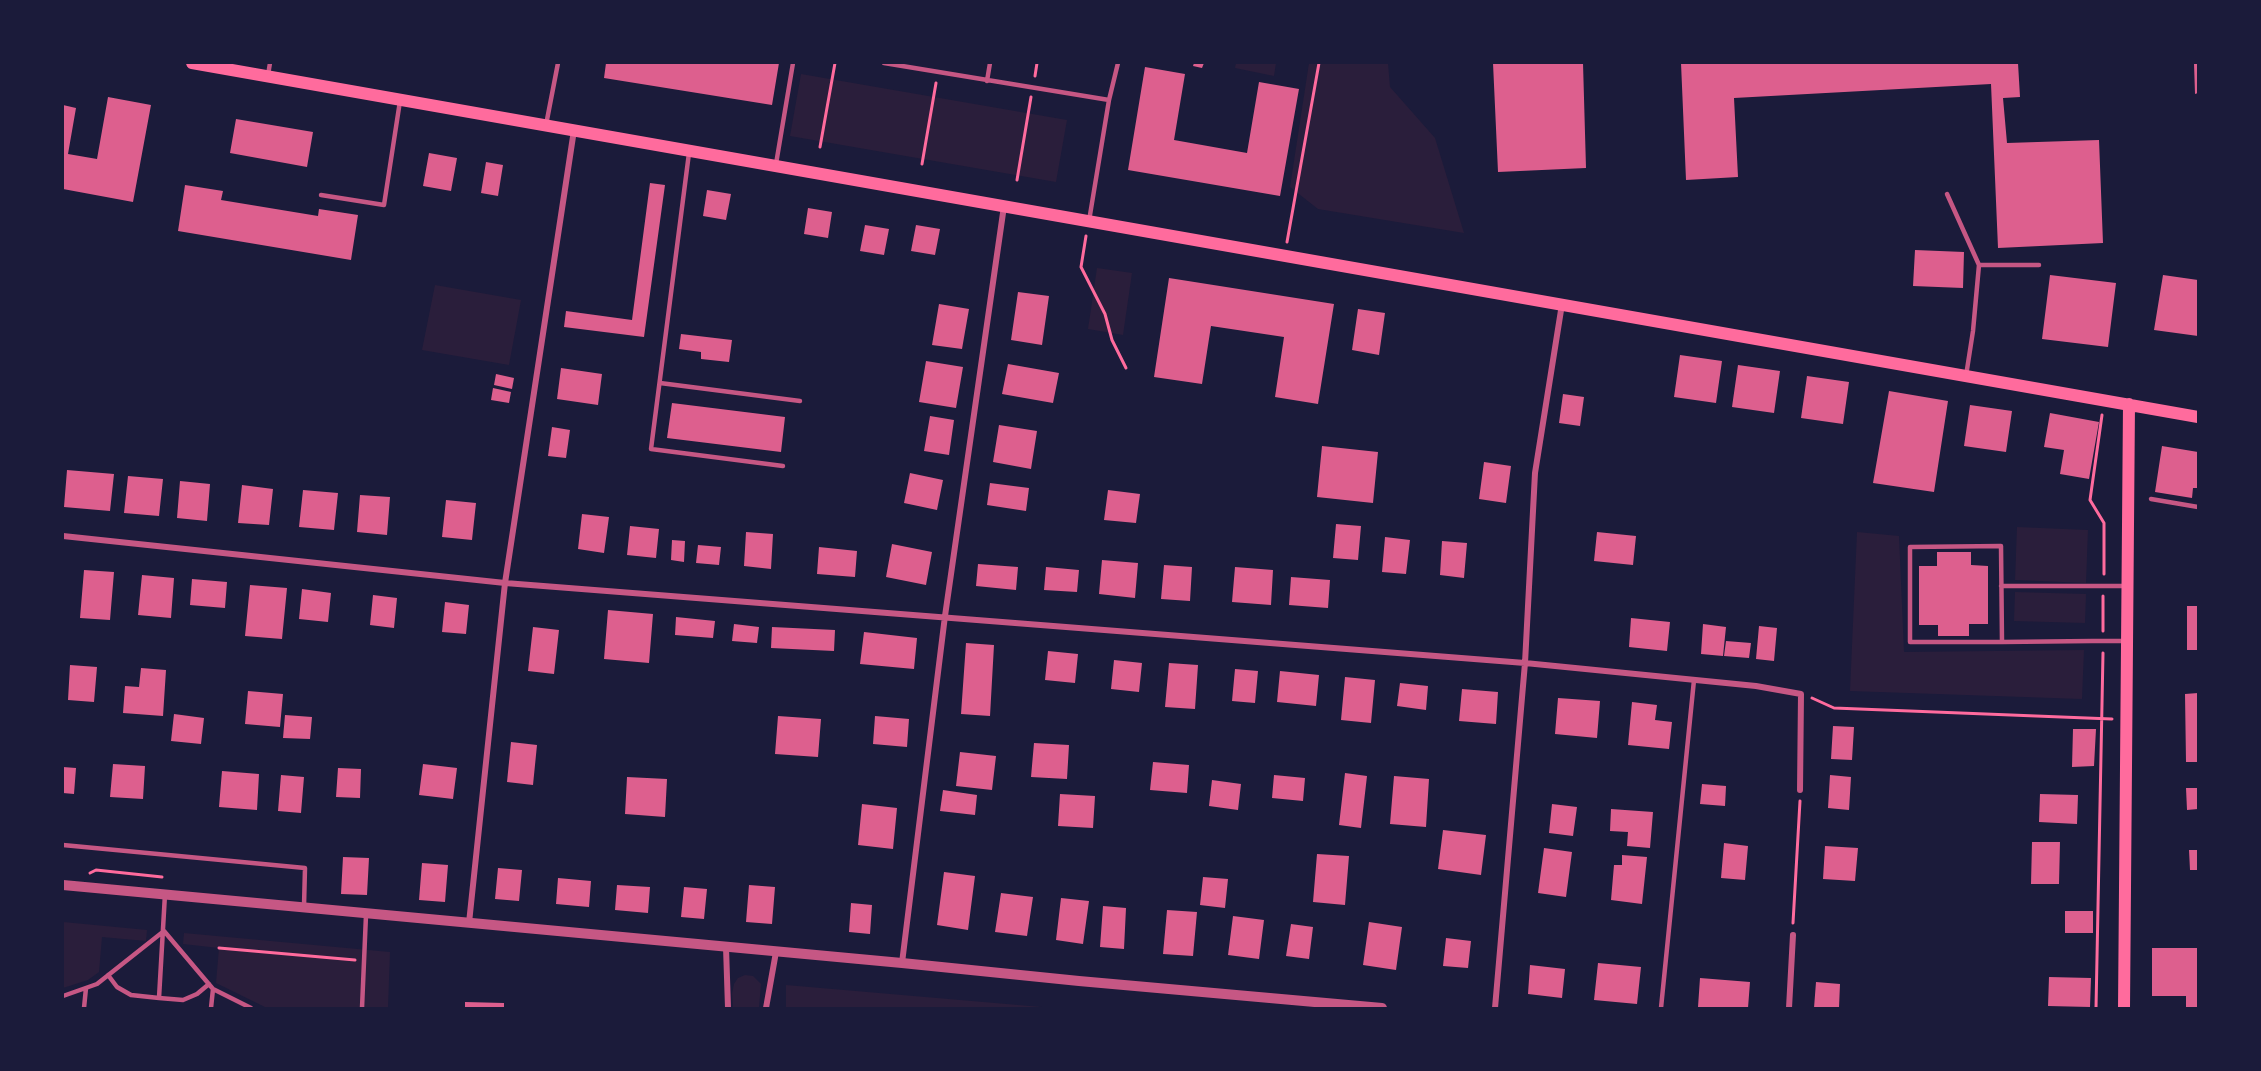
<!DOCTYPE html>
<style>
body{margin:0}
#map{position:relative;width:2261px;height:1071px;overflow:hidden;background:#1b1b3a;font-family:Commissioner,sans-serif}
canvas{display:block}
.frame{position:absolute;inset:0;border:64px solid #1b1b3a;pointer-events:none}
</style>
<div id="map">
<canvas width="2261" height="1071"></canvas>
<div class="frame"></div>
</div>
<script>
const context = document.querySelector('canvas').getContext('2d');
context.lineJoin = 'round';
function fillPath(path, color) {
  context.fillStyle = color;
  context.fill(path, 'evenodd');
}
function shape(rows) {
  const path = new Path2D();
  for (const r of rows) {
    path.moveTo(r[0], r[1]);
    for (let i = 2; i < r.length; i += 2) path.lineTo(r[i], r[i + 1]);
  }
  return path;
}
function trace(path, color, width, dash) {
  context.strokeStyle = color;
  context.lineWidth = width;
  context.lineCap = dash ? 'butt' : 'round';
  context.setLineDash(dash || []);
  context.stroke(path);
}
const green = shape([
 [1236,63,1276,63,1274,76,1235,68],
 [1309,63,1388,63,1390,87,1435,138,1464,233,1318,209,1290,187],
 [801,74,1067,120,1056,182,790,136],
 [1097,268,1132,273,1123,335,1088,329],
 [435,285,521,300,509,365,422,350],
 [2017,527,2088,530,2086,583,2015,580],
 [1857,532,1899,536,1904,652,2084,650,2082,699,1850,691],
 [2015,592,2086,594,2085,623,2014,621],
 [63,922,147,930,146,941,102,937,99,972,88,980,63,988],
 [184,933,390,952,388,1008,267,1008,216,983,219,948,183,944],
 [745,975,753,976,761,984,759,1008,733,1008,732,994,734,984,738,978],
 [786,985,1053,1008,786,1008]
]);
const building = shape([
 [606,63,779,63,772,105,604,78],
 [1194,63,1204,63,1202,68,1193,66],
 [1493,63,1583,63,1586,168,1498,172],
 [1681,63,2018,63,2020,97,2003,98,2007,143,2099,140,2103,243,1998,248,1991,84,1734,98,1738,177,1686,180],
 [2194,63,2198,63,2198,93,2195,94],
 [1145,67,1185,74,1174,140,1247,153,1259,82,1299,89,1280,196,1128,170],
 [108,97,151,105,133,202,63,189,63,105,76,108,68,154,97,159],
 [236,119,313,132,307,167,230,153],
 [429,153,457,158,451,191,423,186],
 [486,162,503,165,498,196,481,193],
 [650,183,665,185,644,337,564,327,566,311,632,320],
 [185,185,223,191,221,200,318,216,319,209,358,215,351,260,178,231],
 [707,190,731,194,726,220,703,216],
 [808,208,832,212,828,238,804,234],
 [865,225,889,229,884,255,860,251],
 [916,225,940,229,935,255,911,251],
 [1915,250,1964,252,1963,288,1913,286],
 [2050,275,2116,283,2108,347,2042,339],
 [2163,275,2198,280,2198,336,2154,330],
 [1169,278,1334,304,1318,404,1275,397,1284,337,1211,326,1202,384,1154,377],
 [1018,292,1049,296,1042,345,1011,340],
 [939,304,969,309,962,349,932,345],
 [1358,309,1385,313,1379,355,1352,350],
 [681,334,732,340,729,362,701,359,701,352,679,349],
 [1680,355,1722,361,1716,403,1674,397],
 [926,361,963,367,956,408,919,402],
 [1008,364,1059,373,1053,403,1002,394],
 [1738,365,1780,371,1774,413,1732,407],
 [561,368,602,374,598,405,557,399],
 [496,374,514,378,512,389,494,385],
 [1807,376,1849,382,1843,424,1801,418],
 [493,388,511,392,509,403,491,400],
 [1889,391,1948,401,1934,492,1873,483],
 [1563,394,1584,397,1580,426,1559,423],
 [672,403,785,417,781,452,667,438],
 [1970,405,2012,411,2006,452,1964,446],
 [2050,413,2099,422,2089,479,2060,474,2064,450,2044,447],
 [930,416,954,420,949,455,924,451],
 [999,425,1037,431,1031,469,993,462],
 [552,427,570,430,566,458,548,456],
 [1322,446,1378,452,1373,503,1317,497],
 [2162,446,2198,452,2198,488,2193,488,2192,498,2155,492],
 [1484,462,1511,466,1506,503,1479,499],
 [67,470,114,474,110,511,64,507],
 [910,473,943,480,937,510,904,503],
 [128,476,163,479,159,516,124,513],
 [180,481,210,484,207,521,177,518],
 [990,483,1029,488,1026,511,987,505],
 [242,485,273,489,269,525,238,523],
 [303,490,338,493,334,530,299,527],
 [1108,490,1140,494,1136,523,1104,520],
 [360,495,390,497,387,535,357,532],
 [446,500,476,503,472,540,442,537],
 [582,514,609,517,604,553,578,549],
 [1336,524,1361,526,1358,560,1333,558],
 [630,526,659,529,656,558,627,555],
 [746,532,773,534,771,569,744,566],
 [1597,532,1636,536,1633,565,1594,561],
 [1385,537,1410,540,1406,574,1382,572],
 [672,540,685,541,684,562,671,560],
 [1442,541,1467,543,1464,578,1440,575],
 [892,544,932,552,926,585,886,577],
 [698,545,721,547,719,565,696,563],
 [819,547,857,551,855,577,817,574],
 [1937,552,1971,552,1971,565,1988,566,1988,624,1969,624,1969,636,1938,636,1938,625,1919,625,1919,566,1937,566],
 [1102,560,1138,563,1135,598,1099,594],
 [978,564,1018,567,1016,590,976,586],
 [1164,565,1192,567,1190,601,1161,599],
 [1046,567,1079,570,1077,592,1044,590],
 [1235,567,1273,570,1271,605,1232,602],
 [84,570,114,572,110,620,80,618],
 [142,575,174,578,171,618,138,615],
 [1291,577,1330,580,1328,608,1289,605],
 [192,579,227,582,225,608,190,605],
 [250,585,287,588,282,639,245,636],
 [302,589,331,593,328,622,299,619],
 [373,595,397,598,394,628,370,625],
 [445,602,469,605,466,634,442,632],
 [2187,606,2198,606,2198,650,2187,650],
 [608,610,653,614,649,663,604,659],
 [676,617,715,621,713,638,675,635],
 [1631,618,1670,622,1667,651,1629,647],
 [734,624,759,627,757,643,732,641],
 [1703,624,1726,627,1723,656,1701,654],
 [1759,626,1777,628,1774,661,1756,659],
 [533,627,559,630,554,674,528,671],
 [772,627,835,630,834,651,771,648],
 [864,632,917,638,914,669,860,664],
 [1726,641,1751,643,1749,658,1724,656],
 [966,643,994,645,990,716,961,714],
 [1048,651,1078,654,1075,683,1045,680],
 [1114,660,1142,663,1139,692,1111,689],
 [1169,663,1198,665,1195,709,1165,707],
 [70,665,97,667,94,702,68,700],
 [141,668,166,670,163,716,123,713,125,686,139,687],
 [1235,669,1258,671,1255,703,1232,701],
 [1280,671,1319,675,1316,706,1277,702],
 [1345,677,1375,680,1371,723,1341,720],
 [1400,683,1428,686,1426,710,1397,706],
 [1462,689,1498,692,1496,724,1459,721],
 [248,691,283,694,280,727,245,724],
 [2198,693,2198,762,2186,762,2185,694],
 [1558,698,1600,701,1597,738,1555,734],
 [1632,702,1657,705,1655,720,1672,722,1669,749,1628,745],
 [174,714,204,718,201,744,171,741],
 [285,715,312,717,310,739,283,738],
 [778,716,821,719,818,757,775,754],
 [875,716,909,719,907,747,873,744],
 [1833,726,1854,727,1852,760,1831,759],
 [2073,729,2096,729,2094,766,2072,767],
 [511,742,537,745,533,785,507,782],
 [1034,743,1069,745,1067,779,1031,777],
 [960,752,996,756,992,790,956,786],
 [1153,762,1189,765,1187,793,1150,790],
 [113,764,145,766,143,799,110,797],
 [423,764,457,768,453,799,419,795],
 [63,767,76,768,74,794,63,793],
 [338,768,361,769,360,798,336,797],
 [222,771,259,774,257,810,219,807],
 [1345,773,1367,776,1361,828,1339,825],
 [281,775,304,777,301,813,278,811],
 [1274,775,1305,778,1303,801,1272,798],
 [1830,775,1851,777,1849,810,1828,808],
 [1394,776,1429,779,1426,827,1390,824],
 [627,777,667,779,665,817,625,814],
 [1212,780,1241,784,1238,810,1209,806],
 [1702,784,1726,786,1725,806,1700,804],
 [2186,788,2198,788,2198,809,2187,810],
 [943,790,977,795,975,815,940,811],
 [1060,794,1095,796,1093,828,1058,826],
 [2040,794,2078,795,2077,824,2039,822],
 [862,804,897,808,893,849,858,845],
 [1552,804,1577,807,1573,836,1549,833],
 [1611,809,1653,812,1650,848,1627,846,1628,832,1610,831],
 [1443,830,1486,835,1481,875,1438,869],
 [2032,842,2060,842,2059,884,2031,884],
 [1724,843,1748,846,1745,880,1721,878],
 [1825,846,1858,848,1855,881,1823,879],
 [1544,848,1572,852,1566,897,1538,893],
 [2189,850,2198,850,2198,870,2190,870],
 [1317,854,1349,856,1345,905,1313,902],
 [1622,855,1647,857,1642,904,1611,900,1614,865,1622,865],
 [343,857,369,858,367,895,341,894],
 [422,863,448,865,445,902,419,900],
 [498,868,522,870,519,901,495,899],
 [944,872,975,876,968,930,937,925],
 [1203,877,1228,879,1225,908,1200,905],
 [558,878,591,881,589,907,556,904],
 [617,885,650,887,648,913,615,910],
 [749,885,775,887,772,924,746,922],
 [684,887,707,889,704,919,681,917],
 [1001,893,1033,897,1027,936,995,932],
 [1061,898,1089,901,1083,944,1056,940],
 [851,903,872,905,870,934,849,932],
 [1103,906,1126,908,1124,949,1100,947],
 [1167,910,1197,912,1193,956,1163,954],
 [2065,911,2093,911,2093,933,2065,933],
 [1233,916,1264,920,1259,959,1228,955],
 [1369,922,1402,927,1396,970,1363,965],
 [1291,924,1313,927,1309,959,1286,956],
 [1446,938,1471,941,1468,968,1443,966],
 [2152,948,2198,948,2198,1008,2186,1008,2186,996,2152,996],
 [1598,963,1641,967,1637,1004,1594,1000],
 [1530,965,1565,969,1562,998,1528,994],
 [2049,977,2091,978,2090,1007,2048,1006],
 [1700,978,1750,982,1748,1008,1698,1007],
 [1816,982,1840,984,1839,1008,1814,1008],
 [465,1002,504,1003,504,1008,465,1008]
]);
const path = shape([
 [1035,76,1037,63],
 [820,147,835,63],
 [922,164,936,83],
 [1017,180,1031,97],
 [1086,236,1081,267,1105,314,1112,340,1126,368],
 [1287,242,1319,63],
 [2102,415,2090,500,2104,523,2104,574],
 [2103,631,2103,596],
 [1812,698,1834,708,2112,719],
 [90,873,96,870,162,877],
 [1793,923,1800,801],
 [219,948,355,960],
 [2096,1008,2103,653]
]);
const service = shape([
 [884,63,1109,100],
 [268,75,270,63],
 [987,81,990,63],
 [546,125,558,63],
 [689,153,651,449,783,466],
 [776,164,793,63],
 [1947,194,1979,265,1973,331,1966,376],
 [321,195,384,205,400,101],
 [1089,221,1109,100,1118,63],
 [1979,265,2039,265],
 [660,383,800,401],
 [2151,499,2198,507],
 [2001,586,2126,586],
 [2002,642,2001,546,1910,547,1910,642,2002,642,2092,641,2125,641],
 [63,845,305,868,304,906],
 [108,975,117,987,131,995,159,998,183,1000,197,994,209,984],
 [63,996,97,984,164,931,213,989,251,1008],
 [159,998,165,894],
 [84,1008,86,988],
 [211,1008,213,989],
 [362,1008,366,915],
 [1661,1008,1694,680]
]);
const minor = shape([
 [63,536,505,583,1525,663,1756,686,1801,694,1800,790],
 [469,923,505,583,574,130],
 [726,947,728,1008],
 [902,963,945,616,1004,206],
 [766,1008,776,952],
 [1495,1008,1525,663,1535,473,1562,304],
 [1789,1008,1793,935]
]);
const tertiary = shape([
 [63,885,902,963,1079,981,1382,1008]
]);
const secondary = shape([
 [192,63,2198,417],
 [2124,1008,2129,404]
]);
fillPath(green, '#2a1e3b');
fillPath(building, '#dd5f8e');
trace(path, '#ff6b9d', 3);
trace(service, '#c65784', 4.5);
trace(minor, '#c65784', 6);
trace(tertiary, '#c65784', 10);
trace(secondary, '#ff6b9d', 12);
</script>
